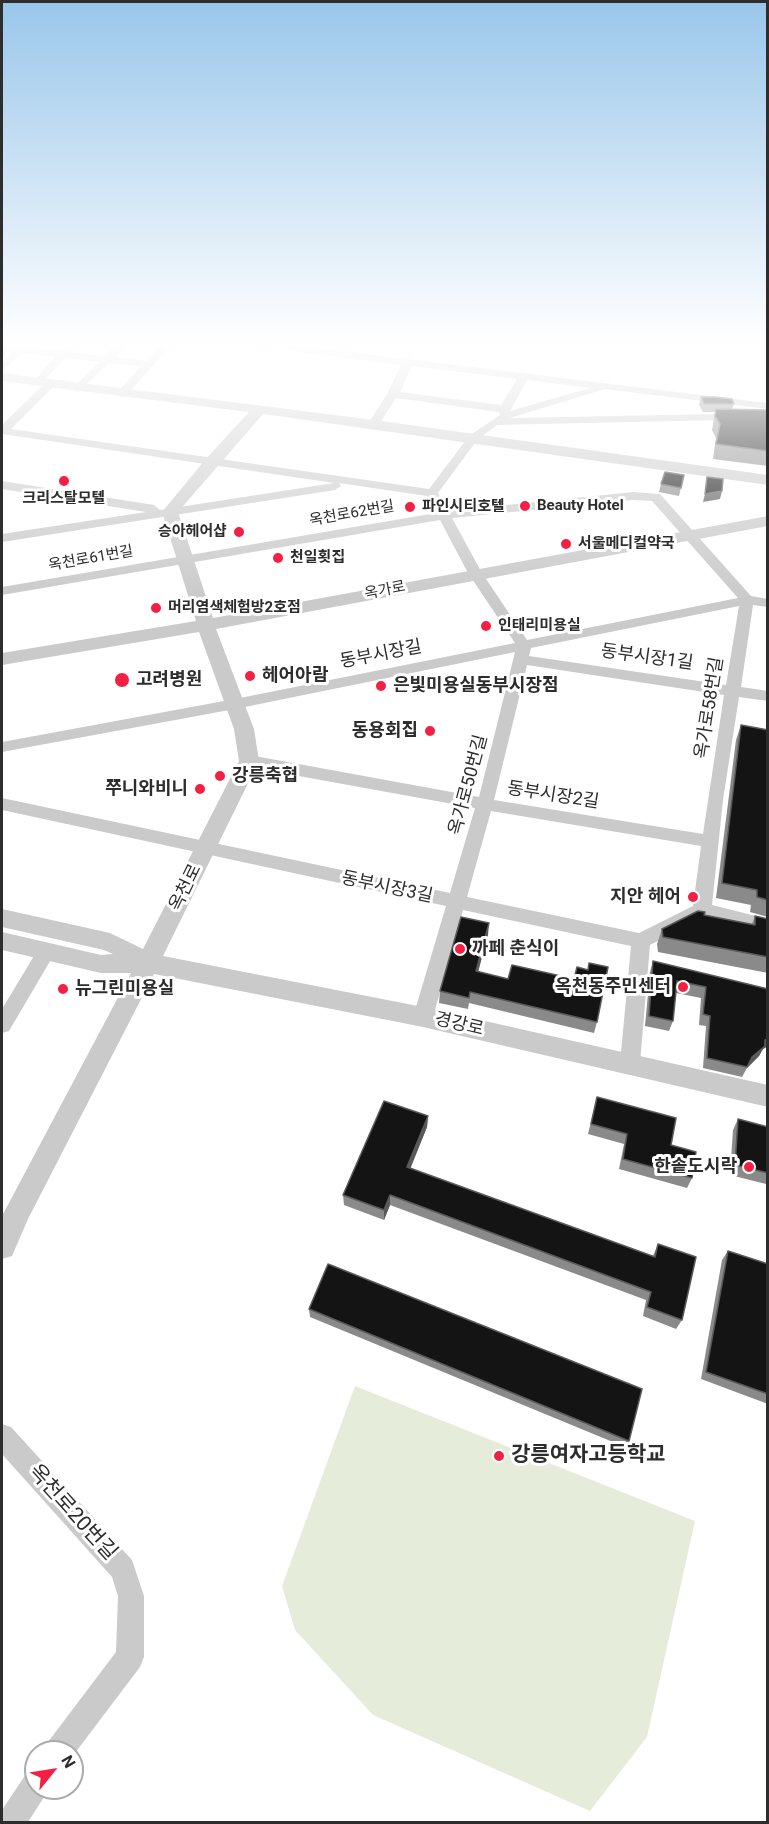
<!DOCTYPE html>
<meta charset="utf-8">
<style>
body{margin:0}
#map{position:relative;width:769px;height:1824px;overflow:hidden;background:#fff;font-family:Roboto,sans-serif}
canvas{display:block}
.frame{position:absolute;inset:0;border:3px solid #2d2d2d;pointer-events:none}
.north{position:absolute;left:24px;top:1740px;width:60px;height:60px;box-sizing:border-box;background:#fff;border:2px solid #ababab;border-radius:50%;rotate:60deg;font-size:16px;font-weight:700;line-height:24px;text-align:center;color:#2d2d2d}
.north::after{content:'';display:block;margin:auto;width:21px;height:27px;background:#f42043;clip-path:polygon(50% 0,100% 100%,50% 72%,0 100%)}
</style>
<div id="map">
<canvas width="769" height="1824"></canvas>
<div class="frame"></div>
<div class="north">N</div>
</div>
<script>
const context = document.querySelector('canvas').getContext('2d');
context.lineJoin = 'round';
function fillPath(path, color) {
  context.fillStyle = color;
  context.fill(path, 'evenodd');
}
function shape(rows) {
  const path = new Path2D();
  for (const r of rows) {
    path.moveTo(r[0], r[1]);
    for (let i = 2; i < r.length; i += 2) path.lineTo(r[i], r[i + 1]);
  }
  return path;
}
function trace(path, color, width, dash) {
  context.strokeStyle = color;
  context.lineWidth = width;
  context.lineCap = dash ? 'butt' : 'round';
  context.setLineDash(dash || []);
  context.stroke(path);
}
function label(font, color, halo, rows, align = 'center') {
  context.font = font + ' Roboto,"Noto Sans KR",sans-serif';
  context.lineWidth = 6;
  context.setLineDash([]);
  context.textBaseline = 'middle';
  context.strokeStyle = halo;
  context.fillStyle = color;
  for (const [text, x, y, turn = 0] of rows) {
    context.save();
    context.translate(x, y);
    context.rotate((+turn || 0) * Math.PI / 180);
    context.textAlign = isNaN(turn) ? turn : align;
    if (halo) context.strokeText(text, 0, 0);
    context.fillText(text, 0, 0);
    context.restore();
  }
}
const green = shape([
 [355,1386,695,1521,647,1737,590,1811,373,1715,295,1630,282,1586]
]);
const minor = shape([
 [2,345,30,345,28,348,61,351,66,345,75,345,71,352,104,356,115,345,126,345,115,357,146,361,160,345,171,345,126,396,122,397,116,394,141,366,109,363,78,392,72,389,99,362,66,358,40,384,34,381,55,357,23,353,2,371,2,362,12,352,2,351,2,345],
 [263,345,292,345,768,403,768,409,605,389,510,418,768,413,768,419,497,425,477,440,438,493,448,511,633,492,660,494,751,596,768,599,768,607,753,605,741,687,768,691,768,701,739,697,723,800,712,905,768,919,768,933,704,917,650,945,640,1063,637,1069,630,1072,623,1069,620,1063,631,946,463,910,433,1017,430,1023,423,1025,416,1023,413,1017,446,906,2,810,2,798,450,893,475,808,249,767,241,761,249,755,479,797,515,652,235,709,2,752,2,742,235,699,515,643,468,573,440,520,2,595,2,587,436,513,427,496,339,483,341,486,335,490,2,542,2,534,146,512,2,489,2,481,154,505,160,510,334,483,2,434,2,425,46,382,56,384,11,429,429,489,469,436,500,415,499,412,396,398,378,426,370,426,368,424,387,394,401,365,268,348,263,345],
 [412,366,517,379,501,405,400,392,412,366],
 [527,380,590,388,510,411,527,380],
 [633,500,652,501,738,598,527,640,482,573,452,518,633,500],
 [739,606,726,685,529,656,531,648,739,606],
 [527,665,724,695,703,834,494,800,527,665],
 [491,811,701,846,693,906,639,933,467,897,491,811],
 [47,944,54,946,56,951,9,1031,2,1033,2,1009,40,946,47,944],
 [2,1424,11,1427,132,1560,144,1596,144,1657,140,1667,72,1757,72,1752,43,1752,48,1742,116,1652,118,1596,112,1577,2,1454,2,1424],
 [36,1769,36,1788,49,1788,46,1794,28,1822,2,1822,2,1810,26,1774,36,1769]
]);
const tertiary = shape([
 [2,373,374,420,768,475,768,485,263,414,178,512,213,618,768,516,768,526,216,629,254,729,259,761,163,956,423,1007,768,1085,768,1107,423,1027,154,974,28,1219,12,1256,2,1259,2,1216,131,973,101,973,2,950,2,932,101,955,113,954,104,950,2,927,2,909,110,933,143,949,239,761,234,729,199,632,2,665,2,653,196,621,162,512,205,460,249,412,2,381,2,373]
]);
const wall = shape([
 [701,397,734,404,732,409,768,410,768,466,713,459,716,438,712,430,715,412,703,412,699,405],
 [684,475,679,496,659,492,661,484],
 [741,725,768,730,768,917,750,912,751,905,716,898,736,740],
 [704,915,752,924,755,916,768,919,768,973,658,952,657,944,662,929],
 [488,935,478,972,597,1022,594,1033,469,1003,468,1009,439,1003,440,991],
 [653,961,768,989,768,1046,763,1049,759,1056,747,1068,742,1077,703,1068,706,1026,699,1025,701,998,676,993,673,1021,669,1031,645,1026,650,972],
 [597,1097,671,1145,692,1178,687,1188,619,1169,624,1144,588,1134],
 [428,1116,427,1127,410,1168,653,1256,658,1244,682,1320,676,1329,643,1316,646,1300,390,1205,384,1220,344,1205,343,1195],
 [738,1119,768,1127,768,1186,766,1184,730,1175,733,1130],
 [728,1251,768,1264,768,1404,701,1379,722,1260],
 [309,1309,629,1441,625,1447,310,1317]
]);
const shadedWall = shape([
 [3,347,5,354,2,356,2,348],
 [722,491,720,499,703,502,705,494],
 [489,923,488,935,475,983,476,971],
 [768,1039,768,1046,763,1049,759,1056,747,1068,752,1057,765,1040],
 [428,1116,427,1127,407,1177,407,1167],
 [390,1195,390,1205,384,1220,384,1210]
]);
const building = shape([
 [701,397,715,397,732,399,734,404,704,404,701,397],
 [716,409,768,410,768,451,716,444,720,424,715,416,716,409],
 [665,472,684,475,681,488,661,484,665,472],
 [707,477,723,479,722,491,705,494,707,477],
 [741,725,768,730,768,900,757,897,757,890,722,883,741,725],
 [698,911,705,912,704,915,755,925,755,916,768,919,768,957,663,937,662,929,698,911],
 [461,917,489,923,476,971,508,979,512,965,574,979,577,967,588,970,589,963,608,967,597,1022,470,992,469,998,440,991,461,917],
 [653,961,768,989,768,1039,765,1040,765,1046,752,1057,747,1067,707,1058,710,1016,703,1014,706,987,677,981,673,1021,649,1016,653,961],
 [597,1097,676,1118,671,1145,696,1152,692,1178,623,1159,627,1134,591,1124,597,1097],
 [384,1101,428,1116,407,1167,655,1257,658,1244,696,1257,682,1320,647,1307,651,1292,390,1195,384,1210,343,1195,384,1101],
 [738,1119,768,1127,768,1173,735,1165,738,1119],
 [728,1251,768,1264,768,1394,706,1372,728,1251],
 [328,1264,642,1389,629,1441,309,1309,328,1264]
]);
const markers = [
 [64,481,6,"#f42043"],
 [525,506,6,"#f42043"],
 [410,507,6,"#f42043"],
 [239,532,6,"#f42043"],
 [566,544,6,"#f42043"],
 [278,558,6,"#f42043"],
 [156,608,6,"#f42043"],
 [486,626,6,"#f42043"],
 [250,676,6,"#f42043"],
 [122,680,8,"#f42043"],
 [381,686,6,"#f42043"],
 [430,731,6,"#f42043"],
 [220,776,6,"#f42043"],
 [200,789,6,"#f42043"],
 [693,897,6,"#f42043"],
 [460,949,6,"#f42043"],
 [683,987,6,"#f42043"],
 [63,989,6,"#f42043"],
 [749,1167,6,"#f42043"],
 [499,1456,6,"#f42043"]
];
const farPoinames = [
 ["크리스탈모텔",64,499,"center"],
 ["Beauty Hotel",537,506],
 ["파인시티호텔",422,507],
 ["승아헤어샵",227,532,"right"],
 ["서울메디컬약국",578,544],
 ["천일횟집",290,558],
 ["머리염색체험방2호점",168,608],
 ["인태리미용실",498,626]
];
const farStreetnames = [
 ["옥천로62번길",352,514,-10],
 ["옥천로61번길",91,559,-10],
 ["옥가로",385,591,-11]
];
const streetNames = [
 ["동부시장길",381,655,-11],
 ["동부시장1길",647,658,8],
 ["옥가로58번길",710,708,-81],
 ["옥가로50번길",469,785,-75],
 ["동부시장2길",553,796,9],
 ["옥천로",186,888,-64],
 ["동부시장3길",387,888,12],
 ["경강로",459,1025,13]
];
const poiNames = [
 ["헤어아람",262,676],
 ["고려병원",136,680],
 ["은빛미용실동부시장점",393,686],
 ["동용회집",418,731,"right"],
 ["강릉축협",232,776],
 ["쭈니와비니",188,789,"right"],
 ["지안 헤어",681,897,"right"],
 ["까페 춘식이",472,949],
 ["옥천동주민센터",671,987,"right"],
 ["뉴그린미용실",75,989],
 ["한솥도시락",737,1167,"right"]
];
const nearPoinames = [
 ["강릉여자고등학교",511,1456]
];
const nearStreetnames = [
 ["옥천로20번길",72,1513,48]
];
fillPath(green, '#e5ecd9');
fillPath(minor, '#cacaca');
fillPath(tertiary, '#cacaca');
fillPath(wall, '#8a8a8a');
fillPath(shadedWall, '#5a5a5a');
fillPath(building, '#141414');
trace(building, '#5a5a5a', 1.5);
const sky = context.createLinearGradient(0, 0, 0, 600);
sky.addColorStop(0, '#99c6ea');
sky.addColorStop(0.57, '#fff');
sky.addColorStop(1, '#ffffff00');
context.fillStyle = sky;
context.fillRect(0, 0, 769, 600);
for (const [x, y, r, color] of markers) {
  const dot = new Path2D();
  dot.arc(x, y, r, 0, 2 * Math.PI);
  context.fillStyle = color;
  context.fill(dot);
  trace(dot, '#fff', 2);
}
label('bold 15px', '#2d2d2d', '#fff', farPoinames, 'left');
label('15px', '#2d2d2d', '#fff', farStreetnames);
label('18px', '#2d2d2d', '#fff', streetNames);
label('bold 18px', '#2d2d2d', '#fff', poiNames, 'left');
label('bold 21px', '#2d2d2d', '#fff', nearPoinames, 'left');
label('21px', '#2d2d2d', '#fff', nearStreetnames);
</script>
